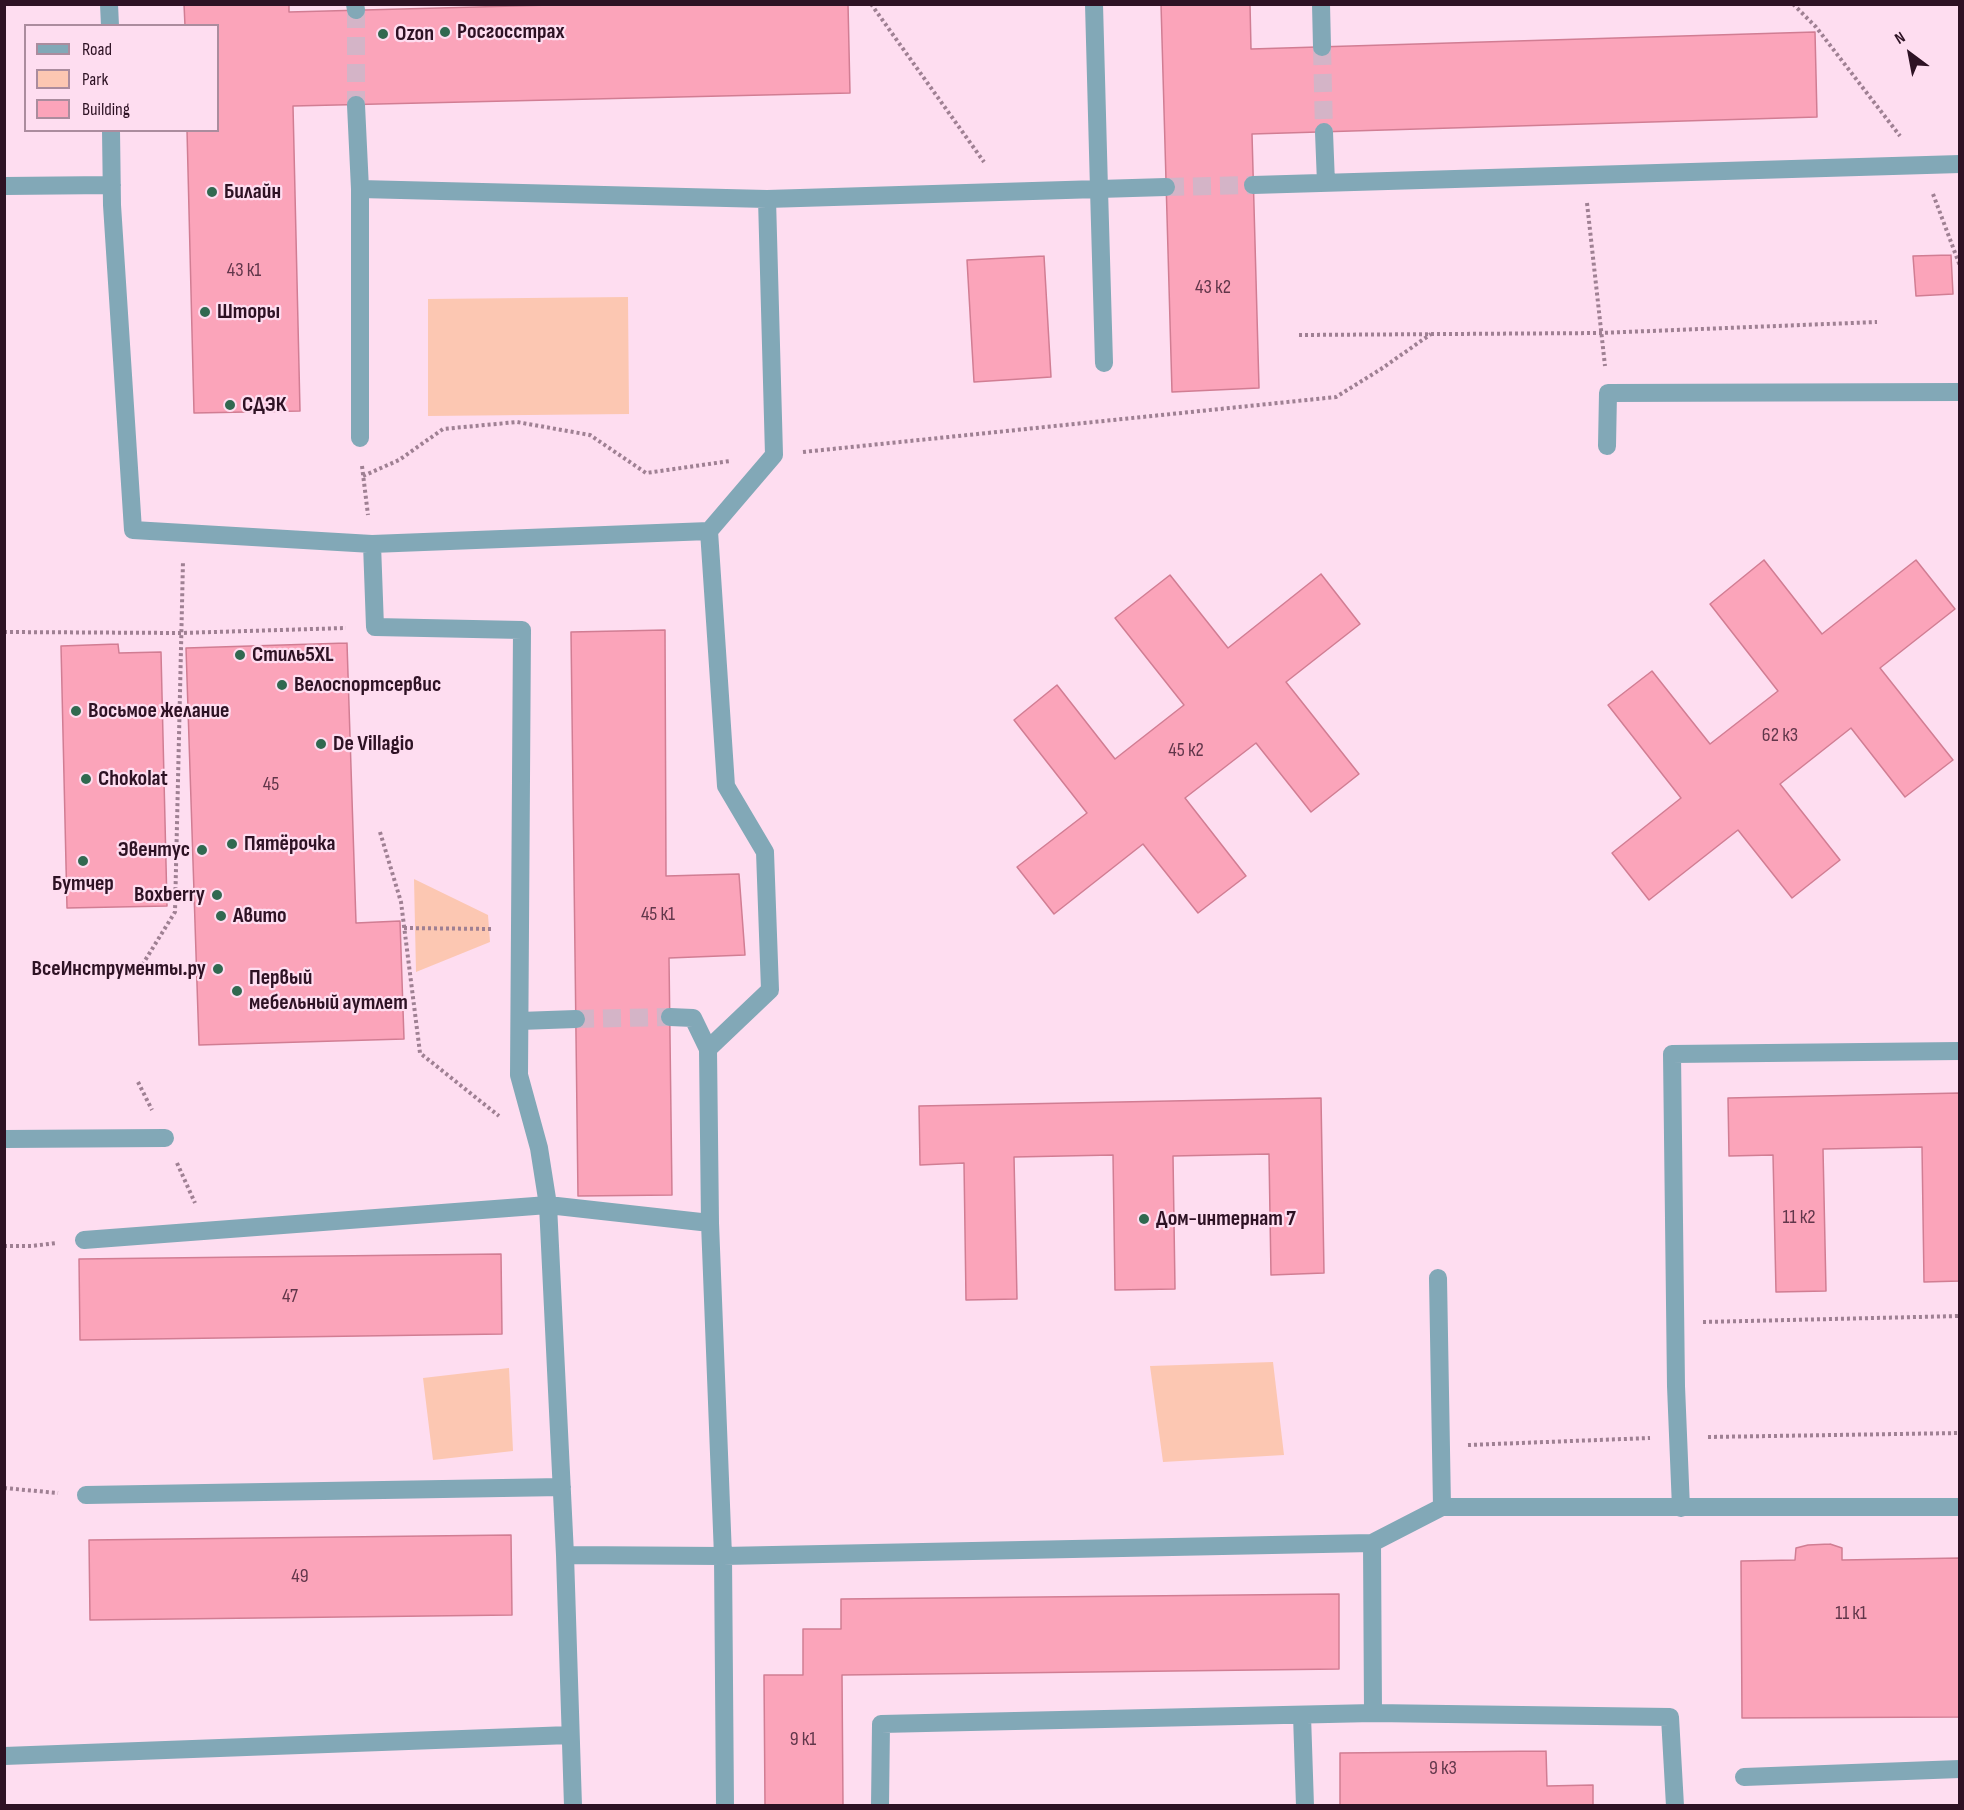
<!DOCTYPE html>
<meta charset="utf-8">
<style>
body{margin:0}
#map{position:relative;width:1964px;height:1810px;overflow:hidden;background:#feddf0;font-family:"Sofia Sans Condensed",sans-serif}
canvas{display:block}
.frame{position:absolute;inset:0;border:6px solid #2e1224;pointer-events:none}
.legend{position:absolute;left:24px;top:24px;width:195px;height:108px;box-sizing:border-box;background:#feddf0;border:2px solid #ab8c9e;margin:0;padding:8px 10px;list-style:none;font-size:18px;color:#2e1224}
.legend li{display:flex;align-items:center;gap:12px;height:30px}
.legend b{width:30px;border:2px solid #ab8c9e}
.north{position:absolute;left:1880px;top:24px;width:60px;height:60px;-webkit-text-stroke:4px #feddf0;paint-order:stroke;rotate:328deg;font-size:16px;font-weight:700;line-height:24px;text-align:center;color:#2e1224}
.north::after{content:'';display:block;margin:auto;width:21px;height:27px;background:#2e1224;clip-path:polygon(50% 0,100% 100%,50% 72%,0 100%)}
</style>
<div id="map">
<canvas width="1964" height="1810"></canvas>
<div class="frame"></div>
<ul class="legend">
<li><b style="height:8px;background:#82a8b7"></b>Road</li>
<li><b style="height:16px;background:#fcc7b2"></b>Park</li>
<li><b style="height:16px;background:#fba4ba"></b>Building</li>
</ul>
<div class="north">N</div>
</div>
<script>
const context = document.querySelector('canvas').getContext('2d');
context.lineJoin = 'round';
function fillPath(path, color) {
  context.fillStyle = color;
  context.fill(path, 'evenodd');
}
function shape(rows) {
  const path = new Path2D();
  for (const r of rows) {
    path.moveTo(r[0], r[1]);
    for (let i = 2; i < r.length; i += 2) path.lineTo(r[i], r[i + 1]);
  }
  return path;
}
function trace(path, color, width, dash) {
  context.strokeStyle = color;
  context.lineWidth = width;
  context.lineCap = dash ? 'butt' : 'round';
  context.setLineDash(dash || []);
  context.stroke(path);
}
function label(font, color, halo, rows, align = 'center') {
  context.font = font + ' "Sofia Sans Condensed",sans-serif';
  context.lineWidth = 4.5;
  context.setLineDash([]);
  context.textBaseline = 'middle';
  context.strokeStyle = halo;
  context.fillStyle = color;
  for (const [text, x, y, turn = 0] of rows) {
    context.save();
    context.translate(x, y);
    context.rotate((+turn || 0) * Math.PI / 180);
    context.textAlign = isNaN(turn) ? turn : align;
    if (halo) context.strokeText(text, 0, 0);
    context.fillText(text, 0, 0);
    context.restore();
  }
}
const green = shape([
 [628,297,629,414,428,416,428,299],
 [414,879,488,915,490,942,416,972],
 [1273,1362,1284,1455,1163,1462,1150,1366],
 [509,1368,513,1451,433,1460,423,1378]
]);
const building = shape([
 [184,4,289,4,289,12,589,4,848,4,850,93,293,106,300,411,194,413,187,130,218,130,218,26,185,26,184,4],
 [1161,4,1250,4,1251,49,1815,32,1817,117,1252,134,1259,388,1172,392,1161,4],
 [1951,255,1953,294,1916,296,1913,256,1951,255],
 [1044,256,1051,377,974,382,967,260,1044,256],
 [1764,560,1822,634,1916,560,1955,609,1880,668,1953,760,1905,797,1851,728,1780,784,1840,860,1792,898,1738,830,1649,900,1612,853,1681,798,1608,705,1652,671,1710,744,1778,691,1710,604,1764,560],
 [1321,574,1360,624,1286,682,1359,774,1311,812,1256,743,1185,798,1246,876,1198,913,1143,844,1054,914,1017,867,1087,813,1014,720,1057,685,1115,759,1184,705,1115,618,1170,575,1228,648,1321,574],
 [665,630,666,876,739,874,745,955,669,958,672,1195,578,1196,571,632,665,630],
 [347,643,356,923,400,921,404,1039,199,1045,186,648,347,643],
 [118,644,119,653,161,652,167,906,67,908,61,646,118,644],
 [1960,1093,1960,1281,1924,1282,1922,1147,1823,1149,1826,1291,1776,1292,1773,1155,1729,1156,1728,1098,1960,1093],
 [1321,1098,1324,1273,1271,1275,1269,1154,1173,1156,1175,1289,1115,1290,1113,1155,1014,1157,1017,1299,966,1300,964,1163,920,1165,919,1106,1321,1098],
 [501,1254,502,1334,80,1340,79,1259,501,1254],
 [511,1535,512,1615,90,1620,89,1540,511,1535],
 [1830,1544,1842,1548,1842,1560,1960,1558,1960,1717,1742,1718,1741,1561,1795,1560,1796,1548,1808,1545,1830,1544],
 [1339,1594,1339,1669,842,1675,843,1806,765,1806,764,1675,803,1675,803,1629,841,1629,841,1599,1339,1594],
 [1546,1751,1547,1786,1593,1785,1593,1806,1340,1806,1340,1753,1546,1751]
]);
const minorTunnel = shape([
 [356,10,356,105],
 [1322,47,1324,132],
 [1166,187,1253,185],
 [576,1019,670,1017]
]);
const path = shape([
 [871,4,984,162],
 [1793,4,1816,27,1900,136],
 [1933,194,1960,266],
 [1587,203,1605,366],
 [1299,335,1600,333,1877,322],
 [803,452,1336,397,1381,369,1431,334],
 [362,466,368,515],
 [363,476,399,460,443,429,517,422,590,435,646,473,730,461],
 [4,632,181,633,346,628],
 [380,832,401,902,420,1053,499,1116],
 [404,928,491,929],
 [136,975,175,912,183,561],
 [138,1082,152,1110],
 [177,1163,195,1203],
 [4,1246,31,1246,57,1243],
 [1703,1322,1960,1316],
 [1708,1437,1960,1433],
 [1468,1445,1650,1438],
 [4,1488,58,1493]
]);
const minor = shape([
 [109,4,110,26],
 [355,4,356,10],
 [1321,4,1322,47],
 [356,105,360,189,767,199],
 [111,130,112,205,133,530,372,544,709,531,774,455,767,199,1099,189,1094,4],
 [1324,132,1326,183],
 [1253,185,1960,164],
 [4,186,112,185],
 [360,189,360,438],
 [1104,363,1099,189,1166,187],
 [1607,446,1608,393,1960,392],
 [709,531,726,786,765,852,770,990,708,1049,710,1223,723,1556,725,1806],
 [372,544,375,627,522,630,519,1075,539,1148,548,1205,710,1223],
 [670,1017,693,1018,708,1049],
 [520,1021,576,1019],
 [4,1139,165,1138],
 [84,1240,548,1205,565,1555],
 [1438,1278,1442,1507],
 [86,1495,562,1487],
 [1681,1508,1676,1386,1672,1054,1960,1051],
 [1373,1713,1670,1717,1675,1806],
 [1302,1715,1305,1806],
 [4,1756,570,1735],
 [1744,1777,1960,1769],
 [573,1806,565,1555,723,1556,1372,1543,1442,1507,1960,1507],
 [880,1806,881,1724,1373,1713,1372,1543]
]);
const markers = [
 [445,32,6,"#316950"],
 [383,34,6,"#316950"],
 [212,192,6,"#316950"],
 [205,312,6,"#316950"],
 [230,405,6,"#316950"],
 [240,655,6,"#316950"],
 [282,685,6,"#316950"],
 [76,711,6,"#316950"],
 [321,744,6,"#316950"],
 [86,779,6,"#316950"],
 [232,844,6,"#316950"],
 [202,850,6,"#316950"],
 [83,861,6,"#316950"],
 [217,895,6,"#316950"],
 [221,916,6,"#316950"],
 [218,969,6,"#316950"],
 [237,991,6,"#316950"],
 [1144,1219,6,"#316950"]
];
const numberNames = [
 ["43 к1",244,271],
 ["43 к2",1213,288],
 ["62 к3",1780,736],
 ["45 к2",1186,751],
 ["45",271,785],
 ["45 к1",658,915],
 ["11 к2",1799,1218],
 ["47",290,1297],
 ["49",300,1577],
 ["11 к1",1851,1614],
 ["9 к1",803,1740],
 ["9 к3",1443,1769]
];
const poiNames = [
 ["Росгосстрах",457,32],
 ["Ozon",395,34],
 ["Билайн",224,192],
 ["Шторы",217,312],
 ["СДЭК",242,405],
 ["Стиль5XL",252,655],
 ["Велоспортсервис",294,685],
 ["Восьмое желание",88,711],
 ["De Villagio",333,744],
 ["Chokolat",98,779],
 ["Пятёрочка",244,844],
 ["Эвентус",190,850,"right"],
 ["Бутчер",83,884,"center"],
 ["Boxberry",205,895,"right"],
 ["Авито",233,916],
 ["ВсеИнструменты.ру",206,969,"right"],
 ["Первый",249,978],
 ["мебельный аутлет",249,1003],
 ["Дом-интернат 7",1156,1219]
];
fillPath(green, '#fcc7b2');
fillPath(building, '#fba4ba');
trace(building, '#d17d93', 1.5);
trace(minorTunnel, '#d4b4c7', 18, [18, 9]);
trace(path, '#9f8093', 4, [3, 3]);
trace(minor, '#82a8b7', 18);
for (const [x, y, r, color] of markers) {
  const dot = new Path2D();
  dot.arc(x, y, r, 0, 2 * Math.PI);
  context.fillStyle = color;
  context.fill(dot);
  trace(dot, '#feddf0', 2);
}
label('20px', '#61364a', null, numberNames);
label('bold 22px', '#2e1224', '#feddf0', poiNames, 'left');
</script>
